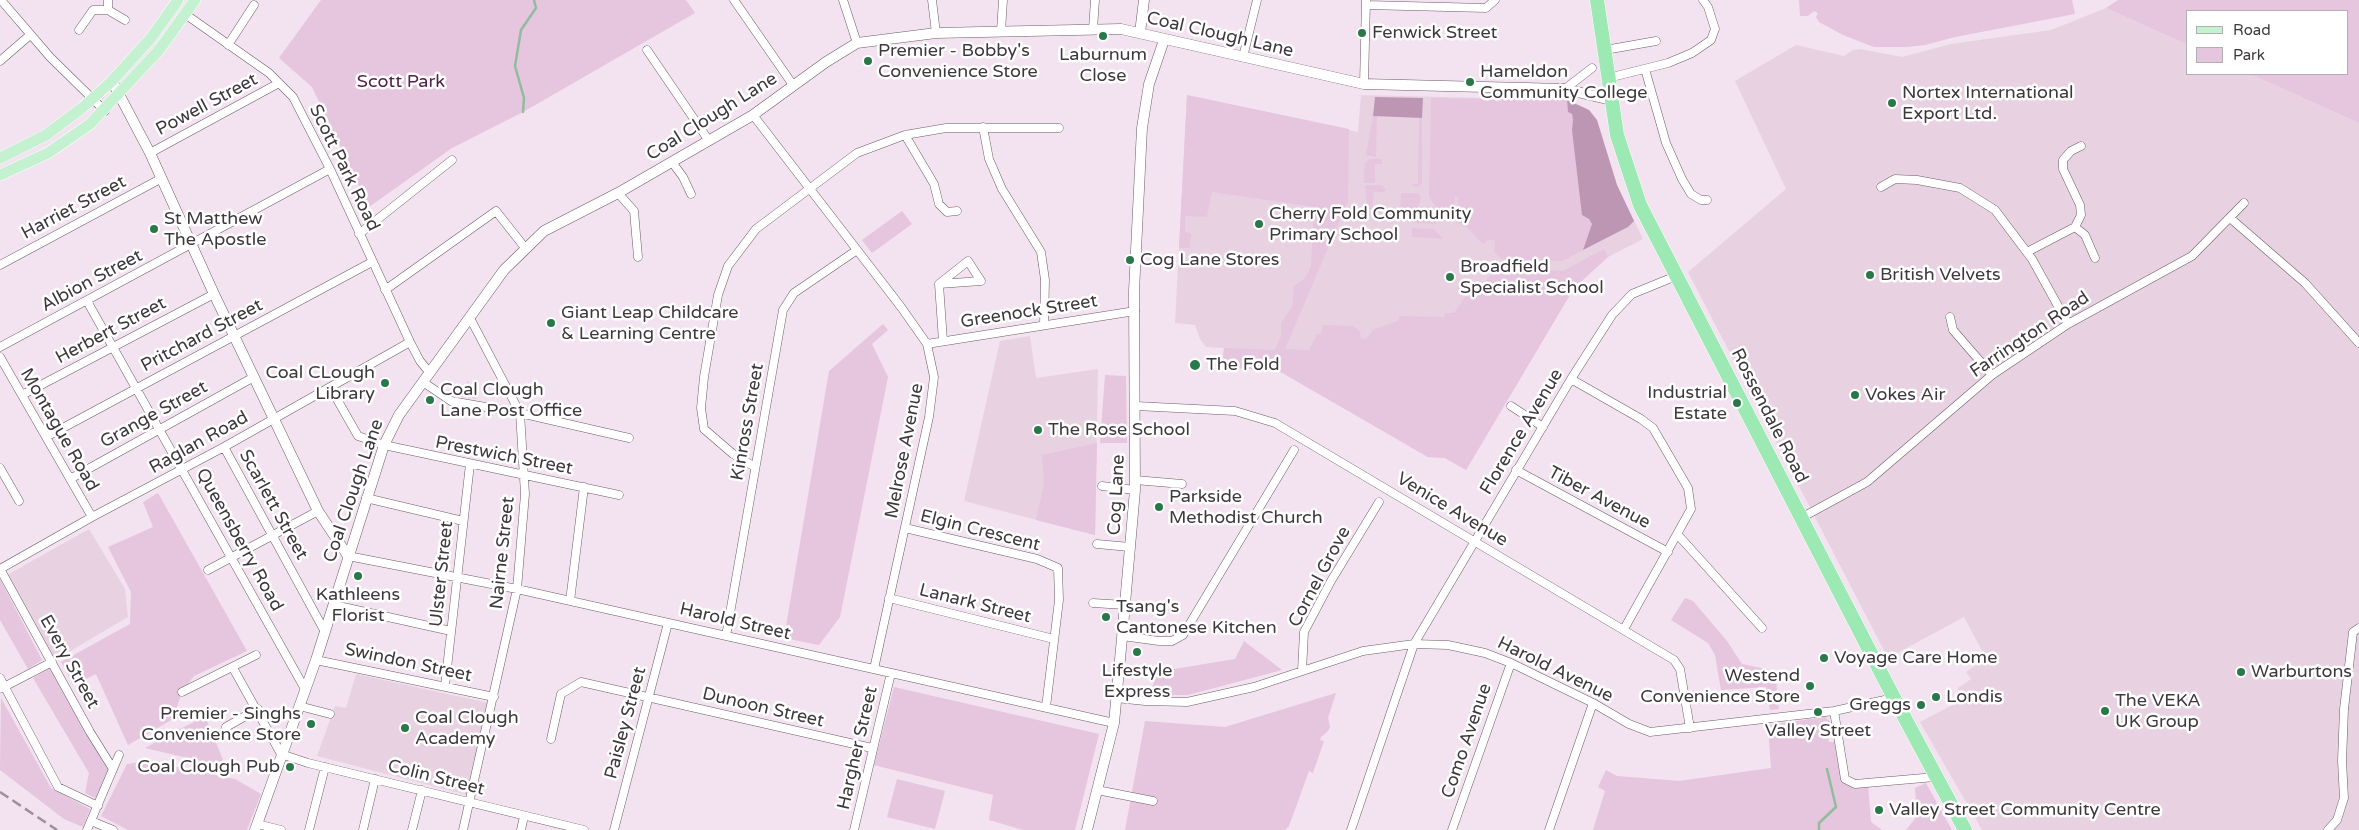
<!DOCTYPE html>
<style>
body{margin:0}
#map{position:relative;width:2359px;height:830px;overflow:hidden;background:#f3e2ef;font-family:"Varela Round",sans-serif}
canvas{display:block}
.legend{position:absolute;left:2186px;top:10px;width:162px;height:65px;box-sizing:border-box;background:#fff;border:1px solid #b2afb1;margin:0;padding:6px 9px;list-style:none;font-size:15px;color:#3e383d}
.legend li{display:flex;align-items:center;gap:10px;height:25px}
.legend b{width:25px;border:1px solid #b2afb1}
</style>
<div id="map">
<canvas width="2359" height="830"></canvas>
<ul class="legend">
<li><b style="height:6px;background:#c4f2d1"></b>Road</li>
<li><b style="height:14px;background:#e6c5de"></b>Park</li>
</ul>
</div>
<script>
const context = document.querySelector('canvas').getContext('2d');
context.lineJoin = 'round';
function fillPath(path, color) {
  context.fillStyle = color;
  context.fill(path, 'evenodd');
}
function shape(rows) {
  const path = new Path2D();
  for (const r of rows) {
    path.moveTo(r[0], r[1]);
    for (let i = 2; i < r.length; i += 2) path.lineTo(r[i], r[i + 1]);
  }
  return path;
}
function trace(path, color, width, dash) {
  context.strokeStyle = color;
  context.lineWidth = width;
  context.lineCap = dash ? 'butt' : 'round';
  context.setLineDash(dash || []);
  context.stroke(path);
}
function label(font, color, halo, rows, align = 'center') {
  context.font = font + ' "Varela Round",sans-serif';
  context.lineWidth = 5;
  context.setLineDash([]);
  context.textBaseline = 'middle';
  context.strokeStyle = halo;
  context.fillStyle = color;
  for (const [text, x, y, turn = 0] of rows) {
    context.save();
    context.translate(x, y);
    context.rotate((+turn || 0) * Math.PI / 180);
    context.textAlign = isNaN(turn) ? turn : align;
    if (halo) context.strokeText(text, 0, 0);
    context.fillText(text, 0, 0);
    context.restore();
  }
}
const built = shape([
 [2106,8,2188,45,2188,74,2250,74,2359,123,2359,830,1982,830,1920,722,1964,699,1958,688,1971,679,1966,672,1986,658,1964,617,1888,658,1688,272,1786,189,1735,81,1796,45,1844,56,1853,50,1860,49,1902,57,1951,44,2051,30],
 [1187,95,1358,132,1361,95,1567,100,1576,103,1589,110,1597,120,1617,185,1643,239,1608,257,1574,288,1466,470,1445,458,1428,457,1279,371,1222,367,1224,348,1206,347,1200,339,1195,325,1175,323],
 [1030,336,1036,378,1098,369,1095,535,964,501,1000,341],
 [89,529,125,589,128,617,55,660,7,575],
 [356,674,489,703,467,795,317,756,335,706,346,708]
]);
const green = shape([
 [321,0,686,0,695,13,523,112,452,148,369,207,312,87,279,58],
 [1799,0,2072,0,2075,14,1955,37,1925,45,1907,47,1874,47,1843,35,1819,22,1816,17,1818,13,1814,11,1808,16,1800,16],
 [2118,0,2359,0,2359,123,2250,74,2348,74,2348,11,2188,11,2188,45,2106,8],
 [1187,95,1349,129,1348,201,1285,349,1309,350,1317,334,1321,334,1322,325,1353,326,1360,331,1361,339,1367,338,1374,329,1398,321,1400,316,1444,317,1445,313,1454,313,1465,297,1476,296,1492,272,1502,268,1563,271,1604,249,1608,257,1574,288,1466,470,1445,458,1428,457,1279,371,1222,367,1224,348,1275,350,1281,336,1281,323,1292,307,1294,286,1304,279,1311,267,1314,207,1212,192,1207,217,1185,216,1185,232,1191,233,1190,248,1179,248],
 [1431,98,1567,100,1568,112,1572,114,1573,120,1572,130,1589,219,1592,224,1583,250,1562,261,1502,259,1494,252,1495,240,1488,240,1483,244,1469,229,1458,223,1458,197,1455,197,1455,218,1444,218,1429,197],
 [1373,116,1377,116,1376,157,1366,155],
 [1419,117,1422,118,1422,181,1420,186,1414,187,1412,184,1418,184],
 [1370,159,1382,159,1382,164,1375,164,1375,183,1364,183,1365,163],
 [1365,185,1382,185,1386,190,1383,192,1374,192,1372,209,1368,209,1367,204],
 [1401,193,1418,193,1421,198,1418,208,1404,219,1400,219],
 [1427,209,1437,224,1413,223,1412,220],
 [902,211,912,224,872,253,862,240],
 [1412,228,1434,229,1443,239,1412,237],
 [883,324,888,330,872,344,888,377,840,617,819,645,784,638,829,371],
 [1105,375,1126,376,1127,443,1100,443],
 [468,381,477,399,457,396],
 [1097,443,1095,535,1036,520,1044,484,1042,455],
 [158,493,247,651,194,676,182,692,173,719,128,745,96,674,73,685,61,662,130,624,131,592,108,547,153,527,143,502],
 [0,579,42,660,28,669,0,620],
 [1685,598,1693,601,1727,641,1742,664,1775,671,1779,709,1770,710,1766,687,1721,690,1715,655,1708,643,1671,620],
 [1244,641,1282,670,1188,695,1151,695,1156,672,1235,659],
 [50,668,108,770,97,799,85,793,89,773,33,678],
 [894,687,1099,734,1075,830,1023,830,989,820,993,795,874,765],
 [1336,693,1328,718,1330,727,1328,731,1321,737,1320,740,1324,741,1313,773,1309,771,1289,826,1285,830,1125,830,1145,721,1225,727],
 [1,698,51,788,90,809,83,827,64,819,0,770],
 [205,716,226,767,145,748],
 [1825,717,1832,723,1826,725,1829,742,1836,742,1843,783,1868,784,1871,822,1882,830,1593,830,1605,791,1598,787,1606,770,1617,776,1679,781,1771,768,1768,725],
 [148,761,235,779,261,794,247,830,128,830,101,816,127,764],
 [897,779,945,791,935,829,887,817],
 [1926,783,1952,830,1906,830,1917,816,1915,788]
]);
const forest = shape([
 [1375,97,1423,98,1422,118,1373,116],
 [1567,100,1589,110,1597,120,1617,185,1634,221,1628,227,1583,250,1592,224,1589,219,1582,215,1572,130,1573,120,1572,114,1568,112]
]);
const stream = shape([
 [523,112,524,98,515,66,521,30,536,8,534,0],
 [1819,830,1819,823,1836,807,1827,769]
]);
const street = shape([
 [1,0,50,57,105,111],
 [108,0,108,10],
 [734,0,793,85],
 [843,0,857,43],
 [932,0,936,33],
 [1366,5,1486,8,1495,0],
 [108,10,125,20],
 [185,14,269,73,293,97,330,169,410,342,420,361,430,373],
 [1093,29,1095,0],
 [79,30,93,10,108,10],
 [1001,31,1003,0],
 [228,45,254,5],
 [647,50,709,141],
 [1605,50,1656,41],
 [1243,57,1257,0],
 [0,61,30,35],
 [1645,69,1666,143,1682,179,1691,194,1701,200,1707,200],
 [1608,78,1668,63,1692,53,1711,40,1715,29,1708,7,1703,0],
 [1364,84,1366,0],
 [1565,89,1592,68],
 [753,115,901,307,927,344,934,377,929,417,874,669],
 [983,127,989,159,1002,189,1041,252,1045,280,1044,325],
 [905,135,934,184,939,204,947,212,957,211],
 [150,153,279,83],
 [672,162,683,177,691,194],
 [1881,187,1895,179,1917,180,1960,188,1995,210,2032,259,2068,324],
 [618,193,634,211,638,257],
 [2230,218,2305,283,2359,343],
 [2075,227,2085,235,2095,258],
 [359,234,452,160],
 [2027,252,2075,227,2081,215,2080,205,2063,169,2063,160,2071,151,2081,146],
 [0,265,162,178],
 [939,284,981,281,968,261,939,284,943,341],
 [385,290,496,211,526,249],
 [87,301,305,689],
 [1950,317,1953,330,1992,375],
 [927,344,1135,311],
 [0,347,330,169],
 [0,357,92,517],
 [1571,379,1641,419,1653,428,1688,488,1691,509,1624,629],
 [423,382,451,401,520,413,629,438],
 [330,387,358,436,384,445,619,495],
 [22,395,214,294],
 [1136,406,1235,411,1275,423,1674,660,1680,669,1690,728],
 [1511,406,1543,427],
 [46,437,372,262],
 [224,447,324,630],
 [755,467,733,454,704,429,701,408,704,377,718,295,728,266,756,229,857,153,905,135,946,128,1059,128],
 [0,468,19,501],
 [1516,470,1668,552],
 [70,479,254,377],
 [1135,480,1182,484],
 [1102,486,1135,490],
 [366,498,463,521],
 [1801,518,1867,482,1992,375,2068,324,2192,256,2244,203],
 [905,528,1037,559,1058,568,1059,600,1046,707],
 [1678,535,1762,628],
 [1097,544,1130,547],
 [348,556,517,589,1114,723],
 [0,569,92,517,224,447,410,342],
 [0,569,90,732,113,769],
 [208,570,318,511],
 [889,598,1054,639],
 [570,601,584,487],
 [1093,603,1125,605],
 [334,605,451,631],
 [726,636,783,310,794,293,857,250],
 [1122,636,1159,641,1172,641,1183,635,1294,450],
 [316,660,494,697],
 [233,668,281,754,308,763,584,830],
 [1302,671,1304,632,1331,581,1379,502],
 [0,678,58,787,98,806],
 [445,686,470,464],
 [2,688,52,662],
 [182,692,256,655],
 [1116,698,1145,701,1187,702,1254,687,1363,651,1414,644,1448,645,1485,653,1511,663,1593,703,1629,724,1650,732,1834,711,1894,698],
 [299,706,330,714],
 [1834,711,1845,779,1855,784,1935,777],
 [226,727,258,709],
 [551,739,561,694,581,682,872,748],
 [1097,790,1153,801],
 [91,821,113,830],
 [257,824,281,830],
 [87,830,119,755],
 [309,830,325,767],
 [363,830,375,779],
 [412,830,422,790],
 [463,830,517,589,525,494,520,413,470,318],
 [521,830,524,816],
 [614,830,668,623],
 [854,830,891,673],
 [1351,830,1414,644,1571,379,1612,315,1632,294,1676,276],
 [1452,830,1511,663],
 [1549,830,1593,703],
 [2328,830,2337,820,2344,798,2342,761,2344,709,2353,632,2359,628]
]);
const secondary = shape([
 [1140,33,1144,0],
 [112,81,150,153,214,294,318,511,348,556],
 [255,830,316,660,384,445,399,415,504,270,544,231,618,193,753,115,826,62,857,43,936,33,1121,29,1364,84,1565,89,1611,100],
 [1087,830,1114,723,1122,638,1135,490,1134,291,1142,128,1149,84,1164,40]
]);
const primary = shape([
 [0,158,46,135,82,108,112,81,151,38,178,0],
 [0,175,48,153,90,124,159,50,195,0]
]);
const highway = shape([
 [1597,0,1617,135,1640,205,1894,698,1965,830]
]);
const rail = shape([
 [0,792,57,830]
]);
const markers = [
 [1362,33,5,"#297849"],
 [1103,36,5,"#297849"],
 [868,61,5,"#297849"],
 [1470,82,5,"#297849"],
 [1892,103,5,"#297849"],
 [1259,224,5,"#297849"],
 [154,229,5,"#297849"],
 [1130,260,5,"#297849"],
 [1870,275,5,"#297849"],
 [1450,277,5,"#297849"],
 [551,323,5,"#297849"],
 [1195,365,6,"#297849"],
 [385,383,5,"#297849"],
 [1855,395,5,"#297849"],
 [430,400,5,"#297849"],
 [1737,403,5,"#297849"],
 [1038,430,5,"#297849"],
 [1159,507,5,"#297849"],
 [358,576,5,"#297849"],
 [1106,617,5,"#297849"],
 [1137,652,5,"#297849"],
 [1824,658,5,"#297849"],
 [2241,672,5,"#297849"],
 [1810,686,5,"#297849"],
 [1936,697,5,"#297849"],
 [1921,705,5,"#297849"],
 [2105,711,5,"#297849"],
 [1818,712,5,"#297849"],
 [311,724,5,"#297849"],
 [405,728,5,"#297849"],
 [290,767,5,"#297849"],
 [1879,810,5,"#297849"]
];
const poiNames = [
 ["Fenwick Street",1372,33],
 ["Premier - Bobby's",878,51],
 ["Convenience Store",878,72],
 ["Laburnum",1103,55,"center"],
 ["Close",1103,76,"center"],
 ["Hameldon",1480,72],
 ["Community College",1480,93],
 ["Nortex International",1902,93],
 ["Export Ltd.",1902,114],
 ["Cherry Fold Community",1269,214],
 ["Primary School",1269,235],
 ["St Matthew",164,219],
 ["The Apostle",164,240],
 ["Cog Lane Stores",1140,260],
 ["Broadfield",1460,267],
 ["Specialist School",1460,288],
 ["British Velvets",1880,275],
 ["Giant Leap Childcare",561,313],
 ["& Learning Centre",561,334],
 ["The Fold",1206,365],
 ["Coal CLough",375,373,"right"],
 ["Library",375,394,"right"],
 ["Coal Clough",440,390],
 ["Lane Post Office",440,411],
 ["Industrial",1727,393,"right"],
 ["Estate",1727,414,"right"],
 ["Vokes Air",1865,395],
 ["The Rose School",1048,430],
 ["Parkside",1169,497],
 ["Methodist Church",1169,518],
 ["Kathleens",358,595,"center"],
 ["Florist",358,616,"center"],
 ["Tsang's",1116,607],
 ["Cantonese Kitchen",1116,628],
 ["Voyage Care Home",1834,658],
 ["Lifestyle",1137,671,"center"],
 ["Express",1137,692,"center"],
 ["Warburtons",2251,672],
 ["Westend",1800,676,"right"],
 ["Convenience Store",1800,697,"right"],
 ["Londis",1946,697],
 ["The VEKA",2115,701],
 ["UK Group",2115,722],
 ["Greggs",1911,705,"right"],
 ["Premier - Singhs",301,714,"right"],
 ["Convenience Store",301,735,"right"],
 ["Coal Clough",415,718],
 ["Academy",415,739],
 ["Valley Street",1818,731,"center"],
 ["Coal Clough Pub",280,767,"right"],
 ["Valley Street Community Centre",1889,810]
];
const streetNames = [
 ["Coal Clough Lane",1220,35,13],
 ["Powell Street",207,105,-28],
 ["Coal Clough Lane",712,117,-32],
 ["Scott Park Road",344,168,64],
 ["Harriet Street",74,208,-28],
 ["Albion Street",92,281,-28],
 ["Greenock Street",1029,312,-9],
 ["Herbert Street",111,331,-28],
 ["Farrington Road",2030,335,-34],
 ["Pritchard Street",202,336,-28],
 ["Grange Street",154,415,-29],
 ["Rossendale Road",1769,416,63],
 ["Kinross Street",748,422,-80],
 ["Montague Road",59,430,60],
 ["Florence Avenue",1522,432,-59],
 ["Raglan Road",199,443,-29],
 ["Melrose Avenue",905,451,-79],
 ["Prestwich Street",504,456,11],
 ["Coal Clough Lane",354,491,-71],
 ["Cog Lane",1117,495,-87],
 ["Tiber Avenue",1599,498,28],
 ["Scarlett Street",273,505,61],
 ["Venice Avenue",1452,510,31],
 ["Elgin Crescent",980,531,14],
 ["Queensberry Road",239,540,61],
 ["Nairne Street",503,553,-84],
 ["Ulster Street",442,574,-84],
 ["Cornel Grove",1320,577,-62],
 ["Lanark Street",975,604,14],
 ["Harold Street",735,622,13],
 ["Every Street",69,662,61],
 ["Swindon Street",408,663,12],
 ["Harold Avenue",1555,670,26],
 ["Dunoon Street",763,708,13],
 ["Paisley Street",626,723,-75],
 ["Como Avenue",1467,741,-71],
 ["Hargher Street",858,748,-77],
 ["Colin Street",436,778,14]
];
const parkNames = [
 ["Scott Park",401,82]
];
fillPath(built, '#e8d2e2');
fillPath(green, '#e6c5de');
fillPath(forest, '#bd96b4');
trace(stream, '#92bc9e', 2.5);
trace(street, '#6c5d68', 9);
trace(secondary, '#6c5d68', 11);
trace(primary, '#fff', 12);
trace(highway, '#fff', 15);
trace(street, '#fff', 8);
trace(secondary, '#fff', 10);
trace(primary, '#c4f2d1', 11);
trace(highway, '#9ce9b3', 14);
trace(rail, '#9c919a', 2.5, [10, 5]);
for (const [x, y, r, color] of markers) {
  const dot = new Path2D();
  dot.arc(x, y, r, 0, 2 * Math.PI);
  context.fillStyle = color;
  context.fill(dot);
  trace(dot, '#fff', 2);
}
label('18px', '#3e383d', '#fff', poiNames, 'left');
label('18px', '#3e383d', '#fff', streetNames);
label('18px', '#522149', '#fff', parkNames);
</script>
